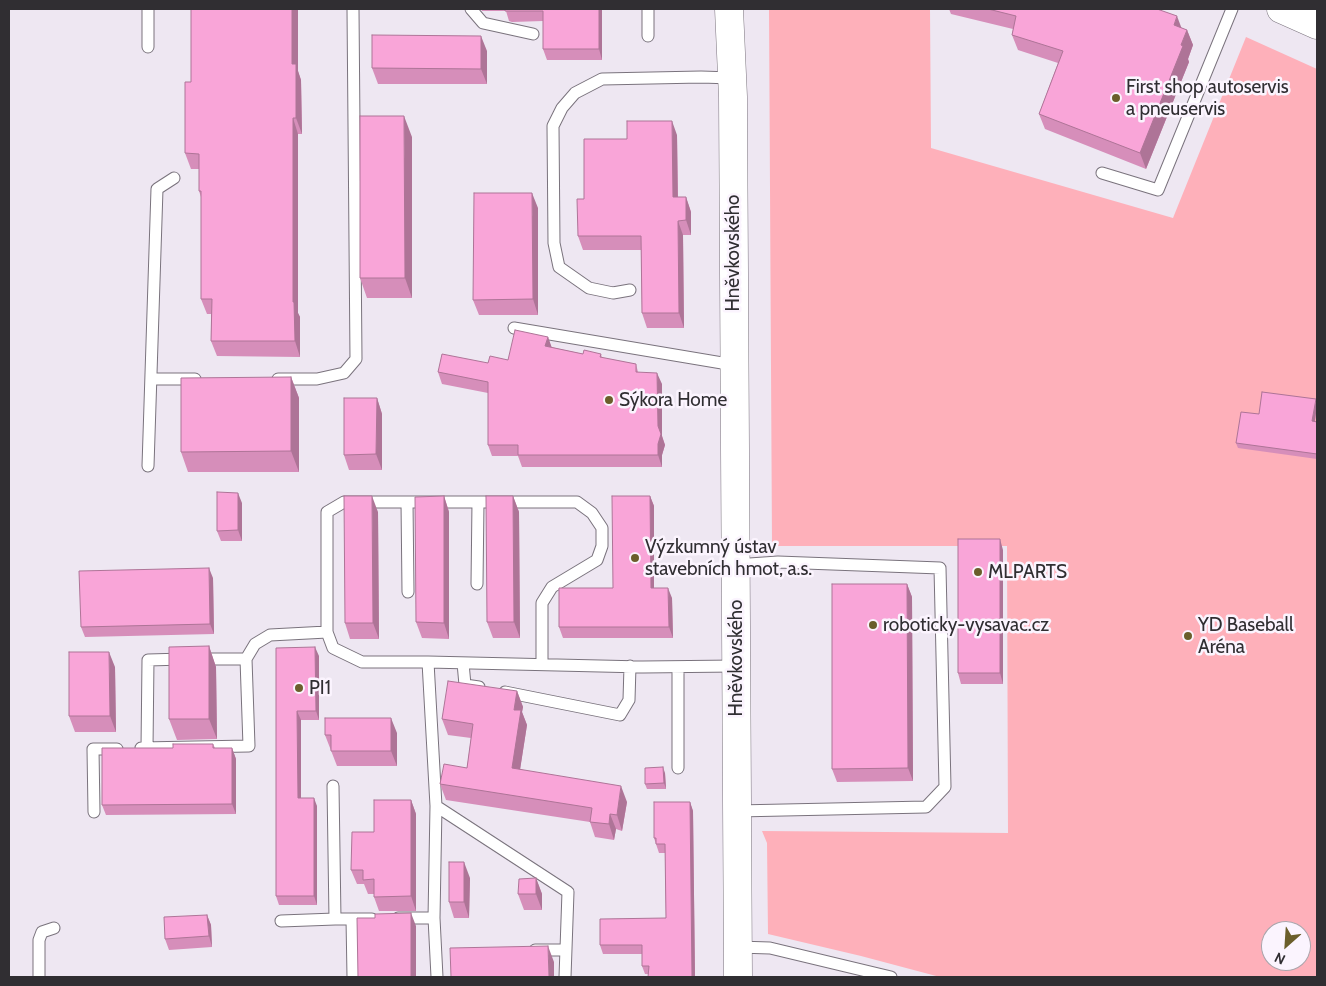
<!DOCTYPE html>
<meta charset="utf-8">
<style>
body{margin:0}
#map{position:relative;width:1326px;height:986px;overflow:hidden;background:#eee7f2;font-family:Cabin,sans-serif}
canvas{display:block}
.frame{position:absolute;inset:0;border:10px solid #302e32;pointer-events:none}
.north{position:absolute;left:1261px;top:921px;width:50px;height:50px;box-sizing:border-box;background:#fbf4fe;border:1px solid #aaa5ac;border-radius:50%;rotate:206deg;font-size:14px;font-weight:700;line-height:20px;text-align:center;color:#302e32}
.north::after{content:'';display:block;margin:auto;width:18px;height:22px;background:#6b5e2b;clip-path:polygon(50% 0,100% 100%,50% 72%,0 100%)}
</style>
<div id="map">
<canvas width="1326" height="986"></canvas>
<div class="frame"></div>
<div class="north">N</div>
</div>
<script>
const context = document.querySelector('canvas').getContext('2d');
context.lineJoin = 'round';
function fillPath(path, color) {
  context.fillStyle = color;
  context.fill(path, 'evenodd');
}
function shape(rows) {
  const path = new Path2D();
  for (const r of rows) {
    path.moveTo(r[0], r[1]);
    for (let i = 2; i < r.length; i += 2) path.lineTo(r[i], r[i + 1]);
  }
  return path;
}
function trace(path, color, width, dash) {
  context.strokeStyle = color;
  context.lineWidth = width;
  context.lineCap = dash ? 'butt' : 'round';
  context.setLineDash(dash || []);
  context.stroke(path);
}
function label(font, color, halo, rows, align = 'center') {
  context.font = font + ' Cabin,sans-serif';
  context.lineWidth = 5;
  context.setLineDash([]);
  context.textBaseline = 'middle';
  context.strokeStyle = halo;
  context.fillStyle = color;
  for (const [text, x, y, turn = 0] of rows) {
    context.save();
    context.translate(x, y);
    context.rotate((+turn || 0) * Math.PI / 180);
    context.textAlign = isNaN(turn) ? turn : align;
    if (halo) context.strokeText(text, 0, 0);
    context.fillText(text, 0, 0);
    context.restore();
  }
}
const green = shape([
 [769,9,930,9,931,148,1173,218,1246,37,1317,69,1317,977,940,977,861,956,768,934,767,843,762,831,1008,833,1007,546,772,546],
 [1271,931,1301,931,1301,961,1271,961]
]);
const service = shape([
 [148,9,148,47],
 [471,9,483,23,533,34],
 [648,36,648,9],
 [1102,173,1158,190,1232,9],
 [630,290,613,293,589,288,559,267,554,243,553,126,562,108,575,93,602,79,701,77,732,78],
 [514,328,734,365],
 [151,379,195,379],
 [278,379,317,379,344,373,356,359,353,9],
 [148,466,157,189,174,178],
 [407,502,408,592],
 [735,565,778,562,940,568,945,787,926,807,737,811],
 [477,584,478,502],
 [327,632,327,512,344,502,577,502,592,513,602,528,602,546,597,560,552,587,542,603,542,664],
 [200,659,246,659,255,644,270,635,327,632,333,648,362,662,428,662],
 [463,663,465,685,479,687],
 [678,667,678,768],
 [505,692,620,715,629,700,630,666],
 [141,748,249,746,246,659],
 [147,748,148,660,184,659],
 [333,786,335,919,372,919],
 [436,806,434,918,437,977],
 [94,812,93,749,117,749],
 [398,918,434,918],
 [352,919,353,977],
 [281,921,335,919],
 [738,947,770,948,891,977],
 [535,950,566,950],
 [39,977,39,940,42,932,54,928],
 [565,977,568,892,436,806,428,662,643,667,736,666]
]);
const tertiary = shape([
 [1281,9,1317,25]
]);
const primary = shape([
 [729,9,733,97,738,977]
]);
const wall = shape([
 [191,9,298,9,298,71,301,80,302,134,298,134,298,313,300,317,300,357,217,356,211,341,211,314,207,314,201,299,201,197,199,191,199,169,191,169,185,153,191,82],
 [481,9,602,9,602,60,547,60,543,49,543,21,512,22,509,21,506,11,482,11],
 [949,9,1157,9,1181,28,1187,30,1193,45,1188,59,1189,62,1146,169,1045,129,1039,114,1058,63,1018,50,1012,35,1013,29,951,14],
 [487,51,487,84,378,84,372,68],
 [677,135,678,197,686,197,691,212,691,235,683,235,684,328,647,328,642,313,641,250,583,250,578,236,584,199,627,139],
 [412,137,412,298,367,298,360,278],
 [538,208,538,315,479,315,473,300],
 [548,337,551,347,583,354,601,354,602,358,636,364,638,372,662,384,662,436,665,445,662,455,662,467,522,467,518,456,492,456,488,445,488,393,442,384,438,372,508,360],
 [291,377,299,398,299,472,188,472,181,452],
 [377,398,382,414,382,470,349,470,344,455],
 [1317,404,1315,421,1317,422,1317,459,1238,448,1236,443,1259,414],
 [444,496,449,512,449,639,422,638,416,622],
 [513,496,519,512,520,638,493,638,487,622],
 [650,496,654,506,654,588,672,598,673,638,563,638,559,627,613,588],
 [242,503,242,541,221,541,217,531],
 [378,512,379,639,350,639,345,623],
 [1003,550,1003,684,961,684,958,673],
 [213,578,214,634,85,637,81,627],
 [907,584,912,597,913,781,837,782,832,769],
 [209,646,216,667,217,739,177,740,169,719],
 [276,648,319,656,319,720,301,720,301,798,317,806,317,905,279,905,276,896],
 [115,667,116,732,75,732,69,716],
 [517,691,523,707,522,712,527,725,520,769,627,802,622,831,616,829,614,840,595,837,590,822,446,800,440,784,467,768,471,738,448,735,442,719],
 [397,733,397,766,337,766,325,735],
 [213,744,215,748,232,748,236,759,236,814,106,815,102,805,173,748],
 [665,773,666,789,647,789,645,784],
 [411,800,416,814,416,911,379,911,374,897,374,894,368,894,364,884,357,884,351,870,374,832],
 [690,802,693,811,695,977,645,974,642,966,642,954,603,954,600,945,666,918,665,853,659,853,654,838],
 [470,878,469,918,454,918,449,902],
 [536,878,542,894,542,910,524,910,518,894],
 [207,915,211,925,212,947,169,950,165,939]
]);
const shadedWall = shape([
 [292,9,298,9,298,71,301,80,302,134,296,118,292,64],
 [599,9,602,9,602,60,599,49],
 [1177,16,1183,32,1174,25],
 [1187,30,1193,45,1188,59,1189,62,1146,169,1140,153],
 [481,36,487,51,487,84,481,69],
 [404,116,412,137,412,298,405,278],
 [293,118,298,134,298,313,300,317,300,357,295,341,293,302],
 [672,121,677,135,678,212,673,197],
 [532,193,538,208,538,315,533,299],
 [686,197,691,212,691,235,686,220],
 [678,221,683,235,684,328,679,313],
 [548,337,552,348,545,346],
 [657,373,662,384,662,436,665,445,662,455,662,467,658,455],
 [291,377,299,398,299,472,291,451],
 [377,398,382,414,382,470,376,454],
 [1316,399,1317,404,1317,407,1314,426,1312,421],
 [238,493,242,503,242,541,238,530],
 [372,496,378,512,379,639,373,623],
 [444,496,449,512,449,639,444,623],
 [513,496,519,512,520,638,514,622],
 [650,496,654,506,654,598,651,588],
 [1000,539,1003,550,1003,684,1000,673],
 [209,568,213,578,214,634,210,624],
 [907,584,912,597,913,781,908,768],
 [668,588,672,598,673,638,669,627],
 [209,646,216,667,217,739,209,719],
 [315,647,319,656,319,720,316,711],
 [109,652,115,667,116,732,110,716],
 [517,691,523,707,522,712,527,725,518,783,512,768,514,710],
 [297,711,301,720,301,807,298,798],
 [391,718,397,733,397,766,391,751],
 [232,748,236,759,236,814,232,804],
 [663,767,665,773,666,789,664,783],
 [621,786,627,802,622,831,617,815],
 [314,798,317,806,317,905,314,896],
 [411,800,416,814,416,911,411,896],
 [690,802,693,811,695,977,692,977],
 [610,814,616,829,614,840,609,824],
 [464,862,470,878,469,918,464,902],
 [536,878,542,894,542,910,536,894],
 [411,913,416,926,416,977,411,977],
 [207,915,211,925,212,947,209,936],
 [548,946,554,962,554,977,549,977]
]);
const building = shape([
 [191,9,292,9,292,64,296,64,296,118,293,118,293,302,294,302,295,341,211,341,212,299,201,299,201,191,199,191,199,154,185,153,185,82,191,82,191,9],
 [505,9,599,9,599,49,543,49,543,11,505,11,505,9],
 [988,9,1157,9,1177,16,1174,25,1187,30,1181,45,1183,46,1140,153,1039,114,1063,51,1012,35,1016,16,988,9],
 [372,35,481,36,481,69,372,68,372,35],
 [360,116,404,116,405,278,360,278,360,116],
 [627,121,672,121,673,197,686,197,686,220,678,221,679,313,642,313,641,236,578,236,577,199,584,199,584,139,627,139,627,121],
 [474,193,532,193,533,299,473,300,474,193],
 [515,330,548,337,545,346,583,354,584,350,601,354,600,357,636,364,636,372,657,373,658,426,661,434,658,444,658,455,518,455,518,445,488,445,488,382,438,372,442,354,488,363,490,356,508,360,515,330],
 [291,377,291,451,181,452,181,378,291,377],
 [1262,392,1316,399,1312,421,1317,422,1317,454,1236,443,1241,412,1259,414,1262,392],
 [344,398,377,398,376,454,344,455,344,398],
 [217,492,238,493,238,530,217,531,217,492],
 [344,496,372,496,373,623,345,623,344,496],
 [444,496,444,623,416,622,415,497,444,496],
 [486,496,513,496,514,622,487,622,486,496],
 [612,496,650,496,651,588,668,588,669,627,559,627,559,588,613,588,612,496],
 [958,539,1000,539,1000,673,958,673,958,539],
 [209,568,210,624,81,627,79,571,209,568],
 [832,584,907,584,908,768,832,769,832,584],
 [209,646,209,719,169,719,169,647,209,646],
 [315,647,316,711,297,711,298,798,314,798,314,896,276,896,276,648,315,647],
 [69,652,109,652,110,716,69,716,69,652],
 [448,681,517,691,514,710,521,710,512,768,621,786,617,815,610,814,609,824,590,822,592,808,440,784,444,764,467,768,473,724,442,719,448,681],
 [325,718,391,718,391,751,331,751,331,735,325,735,325,718],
 [173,744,213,744,213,748,232,748,232,804,102,805,102,748,173,748,173,744],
 [663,767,664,783,645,784,645,768,663,767],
 [374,800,411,800,411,896,374,897,374,879,363,880,363,870,351,870,352,832,374,832,374,800],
 [654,802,690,802,692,977,648,977,649,966,642,966,642,945,600,945,600,919,666,918,665,844,656,844,656,838,654,838,654,802],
 [449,862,464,862,464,902,449,902,449,862],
 [536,878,536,894,518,894,519,879,536,878],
 [411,913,411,977,358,977,357,918,375,918,375,914,411,913],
 [207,915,209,936,165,939,164,917,207,915],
 [548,946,549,977,451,977,450,948,548,946]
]);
const markers = [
 [1116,98,5,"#6b5e2b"],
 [609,400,5,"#6b5e2b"],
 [635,558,5,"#6b5e2b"],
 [978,572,5,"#6b5e2b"],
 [873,625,5,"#6b5e2b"],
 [1188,636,5,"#6b5e2b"],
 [299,688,5,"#6b5e2b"]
];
const poiNames = [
 ["First shop autoservis",1126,87],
 ["a pneuservis",1126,109],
 ["Sýkora Home",619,400],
 ["Výzkumný ústav",645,547],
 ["stavebních hmot, a.s.",645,569],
 ["MLPARTS",988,572],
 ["roboticky-vysavac.cz",883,625],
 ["YD Baseball",1198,625],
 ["Aréna",1198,647],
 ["PI1",309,688]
];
const streetNames = [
 ["Hněvkovského",733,253,-90],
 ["Hněvkovského",736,658,-90]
];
fillPath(green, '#feb0ba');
trace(service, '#7a737d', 13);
trace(tertiary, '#7a737d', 29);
trace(primary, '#7a737d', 29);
trace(service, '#fff', 11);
trace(tertiary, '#fff', 28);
trace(primary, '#fff', 28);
fillPath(wall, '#d68eba');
fillPath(shadedWall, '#ae7497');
fillPath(building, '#f9a5d8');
trace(building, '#ae7497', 1);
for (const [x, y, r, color] of markers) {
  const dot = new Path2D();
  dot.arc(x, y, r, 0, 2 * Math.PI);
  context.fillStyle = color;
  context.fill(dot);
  trace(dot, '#fbf4fe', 2);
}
label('19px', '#302e32', '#fbf4fe', poiNames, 'left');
label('19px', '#302e32', '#fbf4fe', streetNames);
</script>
